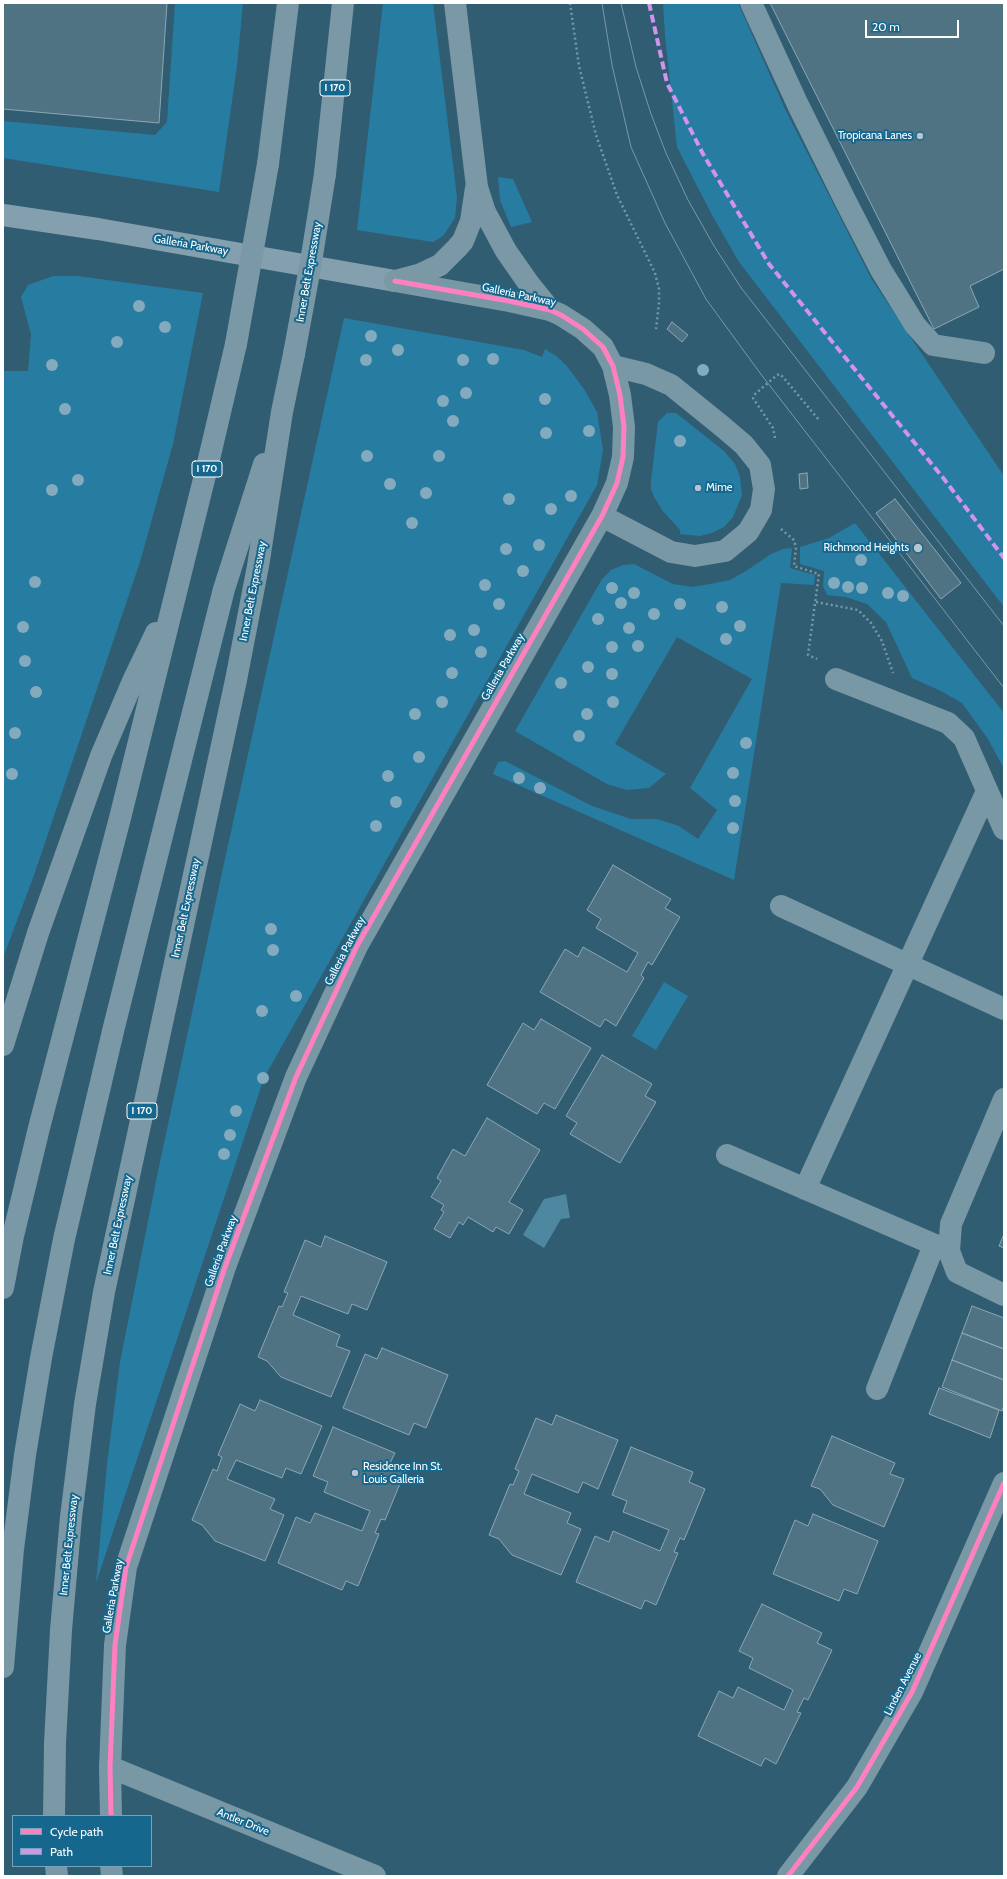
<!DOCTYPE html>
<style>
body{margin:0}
#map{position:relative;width:1007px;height:1879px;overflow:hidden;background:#315d72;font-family:Cabin,sans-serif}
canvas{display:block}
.frame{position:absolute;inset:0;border:4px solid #fff;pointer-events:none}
.legend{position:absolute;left:12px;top:1815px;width:140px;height:52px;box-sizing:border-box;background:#16678d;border:1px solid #73a4bb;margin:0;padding:5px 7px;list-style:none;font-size:12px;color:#fff}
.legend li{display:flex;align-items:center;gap:8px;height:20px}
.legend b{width:20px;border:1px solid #73a4bb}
.scale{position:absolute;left:865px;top:20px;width:94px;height:18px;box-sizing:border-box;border:2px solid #fff;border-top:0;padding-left:5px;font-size:12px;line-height:14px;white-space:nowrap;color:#fff;-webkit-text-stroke:3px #16678d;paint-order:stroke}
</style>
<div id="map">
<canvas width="1007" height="1879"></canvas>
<div class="frame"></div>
<ul class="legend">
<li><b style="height:5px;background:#ff80c0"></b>Cycle path</li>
<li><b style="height:5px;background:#d193ec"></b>Path</li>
</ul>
<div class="scale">20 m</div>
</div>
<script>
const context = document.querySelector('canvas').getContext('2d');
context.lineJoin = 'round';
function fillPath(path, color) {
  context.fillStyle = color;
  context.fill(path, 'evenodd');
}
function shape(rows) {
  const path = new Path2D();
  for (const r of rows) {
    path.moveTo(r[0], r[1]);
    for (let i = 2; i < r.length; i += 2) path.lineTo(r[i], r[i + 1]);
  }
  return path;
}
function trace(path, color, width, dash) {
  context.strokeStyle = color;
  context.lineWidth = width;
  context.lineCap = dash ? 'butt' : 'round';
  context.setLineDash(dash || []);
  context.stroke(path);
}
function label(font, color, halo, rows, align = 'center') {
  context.font = font + ' Cabin,sans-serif';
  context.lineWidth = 4;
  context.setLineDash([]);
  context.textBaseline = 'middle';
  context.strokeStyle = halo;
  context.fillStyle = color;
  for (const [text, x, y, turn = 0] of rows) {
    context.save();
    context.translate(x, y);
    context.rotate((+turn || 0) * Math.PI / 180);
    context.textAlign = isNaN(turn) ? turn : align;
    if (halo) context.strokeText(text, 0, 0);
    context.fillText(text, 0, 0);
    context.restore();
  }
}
const green = shape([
 [175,3,243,3,237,66,219,192,3,158,3,121,155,135,167,122],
 [383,3,433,3,457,197,455,218,443,236,433,242,357,230],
 [663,3,738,3,786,111,872,280,1004,476,1004,607,739,262,711,213,677,147,665,36],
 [498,177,513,179,532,222,511,227,500,200],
 [53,276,78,276,203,293,173,444,140,562,34,875,3,958,4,371,28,371,31,334,21,297,28,285],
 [344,318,524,350,542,357,545,349,556,356,566,365,584,389,597,412,603,450,597,485,264,1078,96,1583,107,1464,120,1362,157,1176,223,868],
 [667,413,676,413,724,451,735,464,740,477,742,495,733,517,724,527,712,533,700,536,680,534,680,530,662,510,654,497,651,489,651,481,658,422],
 [855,523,1004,713,1004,769,988,739,962,703,941,691,912,678,886,622,867,604,846,597,827,595,823,586,824,571,800,564,800,547,829,538],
 [792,548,790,568,815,575,814,585,781,583,734,880,493,774,498,762,505,761,592,806,631,819,657,819,679,826,698,839,717,810,690,788,752,679,677,637,615,744,666,774,649,788,627,790,607,784,515,731,602,579,611,570,623,565,634,564,673,584,692,587,710,584,730,580,746,571,771,554,783,549],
 [664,982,688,996,656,1050,632,1036]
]);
const water = shape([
 [566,1194,570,1218,561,1219,544,1248,523,1235,544,1199]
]);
const building = shape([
 [3,3,167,3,159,123,3,109,3,3],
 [770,3,1004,3,1004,269,970,286,979,307,934,329,770,3],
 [672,322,688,335,682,342,667,329,672,322],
 [807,473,808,488,800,489,799,474,807,473],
 [895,499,961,583,941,599,876,513,895,499],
 [613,865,671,899,665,908,680,917,652,965,648,962,641,975,644,978,616,1026,605,1019,600,1027,540,992,565,949,578,957,583,947,627,972,638,953,596,928,601,919,587,910,613,865],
 [541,1019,591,1048,555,1109,544,1103,537,1114,487,1085,523,1023,534,1030,541,1019],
 [602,1055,652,1084,645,1096,656,1102,620,1163,570,1134,577,1123,566,1116,602,1055],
 [487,1118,540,1150,509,1202,523,1210,509,1234,496,1227,493,1232,468,1217,463,1225,459,1222,450,1238,434,1229,444,1212,441,1210,444,1205,431,1197,441,1181,437,1178,453,1149,465,1156,487,1118],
 [1004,1234,1004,1248,999,1246,1004,1234],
 [325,1236,387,1262,367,1310,352,1304,348,1314,301,1296,293,1315,340,1335,336,1346,350,1351,331,1397,281,1377,267,1361,258,1357,279,1306,282,1307,288,1293,284,1292,305,1240,321,1247,325,1236],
 [972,1306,1004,1318,1004,1349,962,1333,972,1306],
 [962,1333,1004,1349,1004,1380,952,1360,962,1333],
 [382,1348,448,1375,426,1428,414,1423,409,1435,343,1408,365,1354,377,1359,382,1348],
 [952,1360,1004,1380,1004,1405,1002,1411,942,1387,952,1360],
 [939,1388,999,1410,990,1438,929,1414,939,1388],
 [260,1400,322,1426,301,1474,286,1468,282,1478,236,1460,227,1479,275,1499,270,1509,284,1515,265,1561,215,1541,202,1525,192,1520,213,1469,217,1471,222,1457,218,1455,240,1404,255,1411,260,1400],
 [556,1415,618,1440,598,1489,583,1482,578,1493,532,1474,524,1494,571,1513,567,1523,581,1529,561,1575,512,1555,499,1539,489,1535,510,1484,513,1485,519,1471,515,1469,536,1418,552,1425,556,1415],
 [333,1427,395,1453,390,1463,406,1469,385,1520,381,1519,375,1533,379,1534,358,1586,346,1581,342,1590,278,1563,296,1517,310,1523,315,1513,362,1531,370,1511,324,1492,328,1482,313,1476,333,1427],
 [832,1436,895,1463,890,1474,904,1479,884,1527,833,1505,820,1489,811,1486,832,1436],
 [631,1447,693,1472,689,1482,705,1489,684,1540,680,1538,674,1552,678,1553,656,1605,645,1600,641,1609,576,1582,595,1536,609,1542,613,1531,660,1551,669,1530,623,1512,627,1501,612,1495,631,1447],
 [813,1514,878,1541,857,1594,844,1589,839,1601,773,1574,795,1520,808,1526,813,1514],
 [762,1604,822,1633,817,1643,832,1650,808,1700,804,1698,797,1712,801,1713,776,1764,765,1758,761,1766,698,1736,719,1691,733,1698,738,1687,784,1710,793,1690,749,1668,753,1658,739,1651,762,1604]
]);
const path = shape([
 [570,3,579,66,596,135,617,195,655,273,659,289,659,303,656,329],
 [775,438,773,428,753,398,754,395,777,375,780,374,783,377,819,420],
 [781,529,794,540,796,548,794,566,819,574,808,655,817,659],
 [816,602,858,610,871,623,882,641,893,673]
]);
const minor = shape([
 [751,3,798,105,846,202,881,270,915,325,933,345,984,353],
 [602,516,671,552,695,556,725,551,748,532,761,510,764,489,760,465,744,445,723,427,671,385,646,374,613,366],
 [836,679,948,723,964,738,1004,829],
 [781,906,1004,1009],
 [1004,1099,951,1224,949,1251,957,1272,1004,1295],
 [727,1155,949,1251],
 [805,1189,987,791],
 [877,1389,934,1245],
 [110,1767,375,1876],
 [111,1816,110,1767,115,1645,126,1567,225,1267,296,1077,357,946,602,516,617,483,623,457,624,427,620,395,613,366,603,347,583,329,561,315,550,310,509,301,395,281],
 [111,1866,112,1876],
 [788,1876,857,1787,912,1692,1004,1483]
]);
const major = shape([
 [3,215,98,229,395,281]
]);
const highway = shape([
 [455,3,477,187,485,212,506,251,529,284,550,310],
 [268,164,288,3],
 [325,174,343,3],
 [395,281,421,274,440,265,457,248,463,241,471,221,476,188],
 [3,1045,38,933,101,756,133,681,156,633],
 [3,1288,13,1236,39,1128,120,818,209,459,236,344],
 [3,1667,13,1549,25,1455,41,1358,64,1239,114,1027,224,589,264,464],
 [54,1816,55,1743,61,1630,71,1517,85,1404,104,1292,236,680,258,566,282,412,294,354],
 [56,1866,57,1876]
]);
const tram = shape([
 [602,3,612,65,631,147,665,223,706,299,760,373,1004,688],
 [621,3,636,67,651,114,666,153,688,200,714,246,742,289,785,344,1004,626]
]);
const highwayBridge = shape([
 [236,344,268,164],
 [294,354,311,262,325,174]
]);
const quiet = shape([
 [649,3,667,83,703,154,769,264,944,479,1004,558]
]);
const cycleway = shape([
 [111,1816,110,1767,115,1645,126,1567,225,1267,296,1077,357,946,602,516,617,483,623,457,624,427,620,395,613,366,603,347,583,329,561,315,550,310,509,301,395,281],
 [788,1876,857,1787,912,1692,1004,1483]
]);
const trees = [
 [139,306],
 [165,327],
 [371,336],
 [117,342],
 [398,350],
 [493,359],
 [366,360],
 [463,360],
 [52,365],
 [703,370],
 [466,393],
 [545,399],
 [443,401],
 [65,409],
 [453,421],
 [589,431],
 [546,433],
 [680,441],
 [367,456],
 [439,456],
 [78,480],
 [390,484],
 [52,490],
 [426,493],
 [571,496],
 [509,499],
 [551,509],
 [412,523],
 [539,545],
 [506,549],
 [861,560],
 [523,571],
 [35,582],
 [834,583],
 [485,585],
 [848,587],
 [612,588],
 [862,588],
 [634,593],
 [888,593],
 [903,596],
 [621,603],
 [499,604],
 [680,604],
 [722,607],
 [654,614],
 [598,619],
 [740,626],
 [23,627],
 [629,628],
 [474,630],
 [450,635],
 [726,639],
 [638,646],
 [612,647],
 [481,652],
 [25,661],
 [588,667],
 [452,673],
 [612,674],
 [561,683],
 [36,692],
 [442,702],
 [613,702],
 [415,714],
 [587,714],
 [15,733],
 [579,736],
 [746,743],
 [419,757],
 [733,773],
 [12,774],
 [388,776],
 [519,778],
 [540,788],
 [735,801],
 [396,802],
 [376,826],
 [733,828],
 [271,929],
 [273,950],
 [296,996],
 [262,1011],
 [263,1078],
 [236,1111],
 [230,1135],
 [224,1154]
];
const markers = [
 [920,136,4,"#b7c6ce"],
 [698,488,4,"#b7c6ce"],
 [918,548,5,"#b7c6ce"],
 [355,1473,4,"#b7c6ce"]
];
const shields = [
 [335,88,30],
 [207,469,30],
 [142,1111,30]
];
const shieldNames = [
 ["I 170",335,88],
 ["I 170",207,469],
 ["I 170",142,1111]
];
const poiNames = [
 ["Tropicana Lanes",912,136],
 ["Mime",706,488,"left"],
 ["Richmond Heights",909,548],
 ["Residence Inn St.",363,1467,"left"],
 ["Louis Galleria",363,1480,"left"]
];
const streetNames = [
 ["Galleria Parkway",191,245,10],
 ["Inner Belt Expressway",309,272,-80],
 ["Galleria Parkway",519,295,12],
 ["Inner Belt Expressway",253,591,-79],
 ["Galleria Parkway",503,667,-60],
 ["Inner Belt Expressway",186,908,-78],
 ["Galleria Parkway",345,951,-63],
 ["Inner Belt Expressway",118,1225,-78],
 ["Galleria Parkway",221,1251,-70],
 ["Inner Belt Expressway",69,1545,-84],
 ["Galleria Parkway",113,1596,-80],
 ["Linden Avenue",903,1684,-63],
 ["Antler Drive",243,1822,22]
];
fillPath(green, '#277ca2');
fillPath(water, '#4e88a0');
fillPath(building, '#507384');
trace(building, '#8ca7b4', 1);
trace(path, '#7898a6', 2.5, [2, 3]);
trace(minor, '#7898a6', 22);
trace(major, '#84a0ae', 22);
trace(highway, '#7a98a5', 22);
trace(tram, '#7a98a5', 1);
trace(highwayBridge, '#7a98a5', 22);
trace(quiet, '#d193ec', 4, [8, 4]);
trace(cycleway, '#ff80c0', 5);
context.fillStyle = '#83abbd';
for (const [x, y] of trees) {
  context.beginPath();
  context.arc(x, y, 6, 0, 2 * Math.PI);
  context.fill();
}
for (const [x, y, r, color] of markers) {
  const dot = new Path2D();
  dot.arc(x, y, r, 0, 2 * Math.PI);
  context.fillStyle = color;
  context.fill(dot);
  trace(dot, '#16678d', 1.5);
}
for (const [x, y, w] of shields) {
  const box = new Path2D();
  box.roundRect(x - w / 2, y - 8, w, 16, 3);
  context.fillStyle = '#16678d';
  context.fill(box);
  trace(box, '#fff', 1);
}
label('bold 10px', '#fff', null, shieldNames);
label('11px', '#fff', '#16678d', poiNames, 'right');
label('11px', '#fff', '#16678d', streetNames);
</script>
